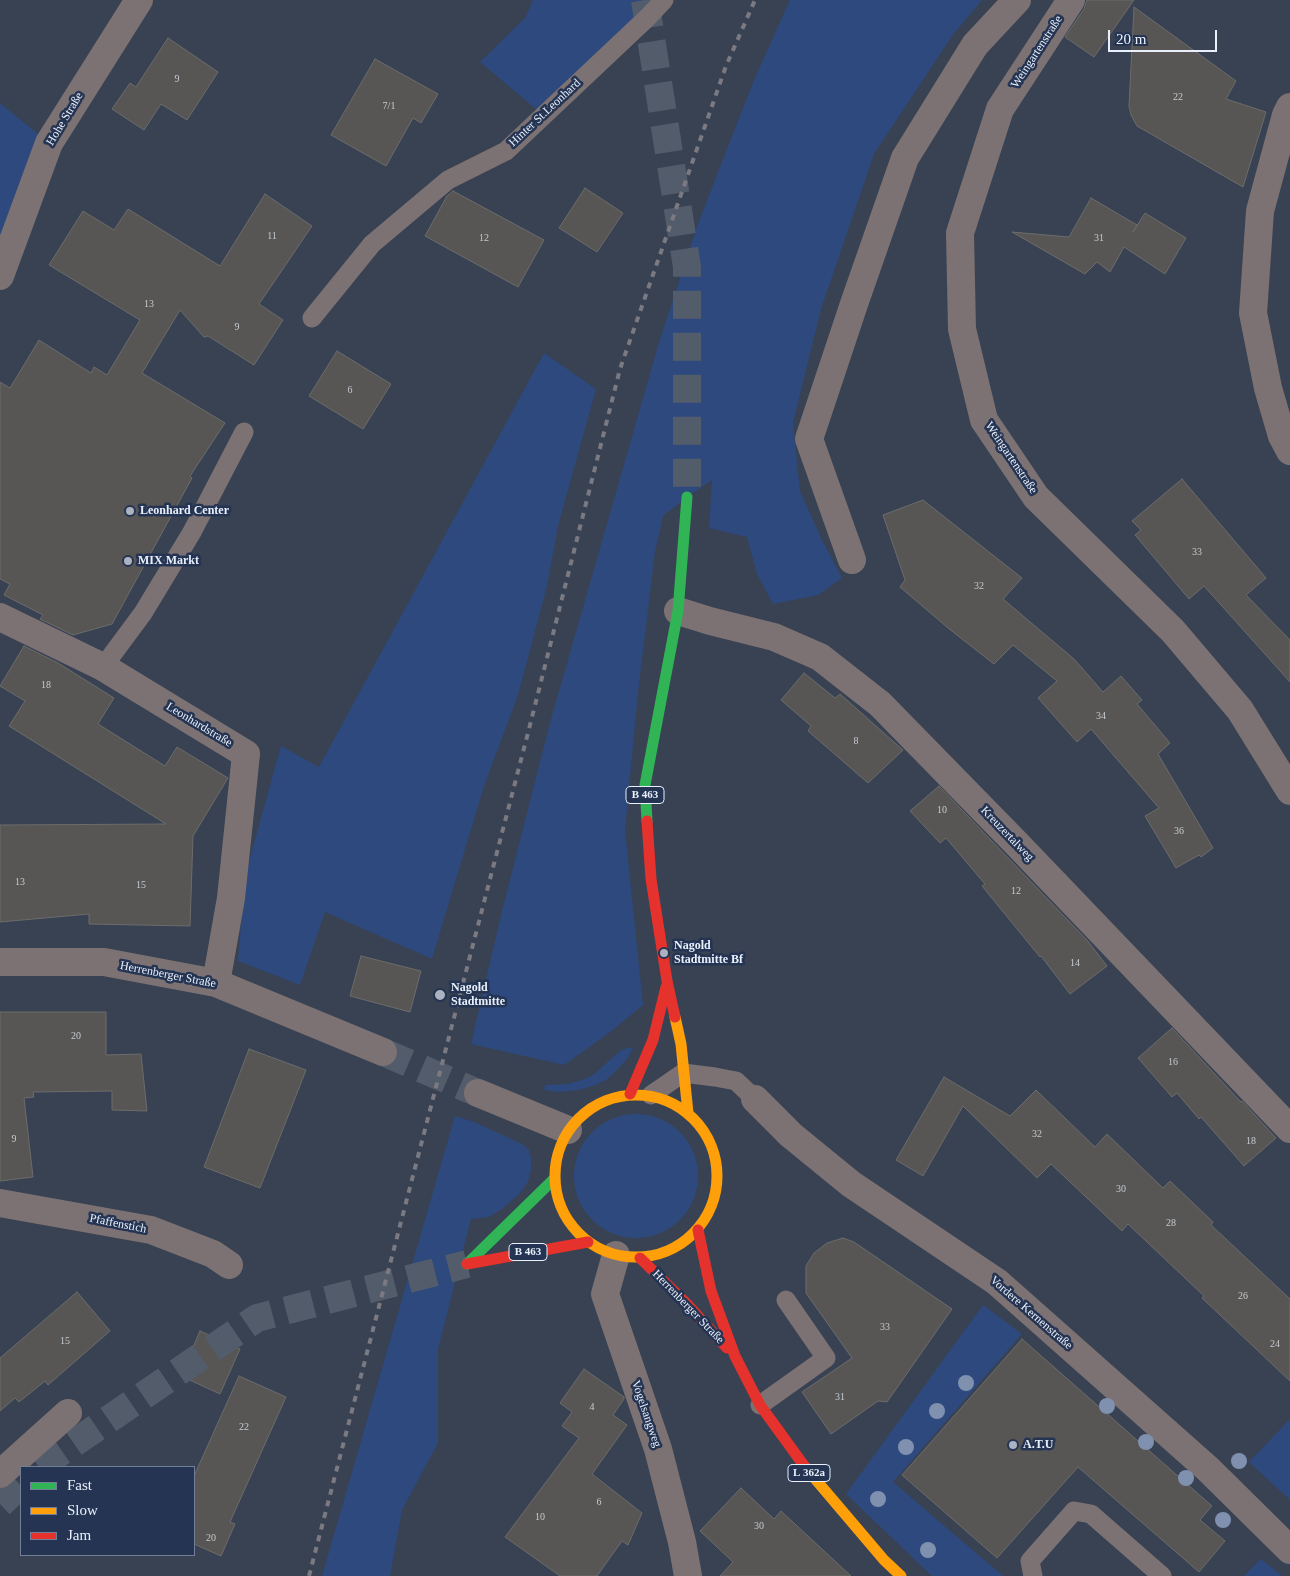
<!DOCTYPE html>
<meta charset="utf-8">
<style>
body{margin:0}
#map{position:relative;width:1290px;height:1576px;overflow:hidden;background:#384252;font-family:Georgia,serif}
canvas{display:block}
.legend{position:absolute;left:20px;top:1466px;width:175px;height:90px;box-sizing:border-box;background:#243452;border:1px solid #737f96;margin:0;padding:6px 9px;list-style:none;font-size:15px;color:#e9f0fb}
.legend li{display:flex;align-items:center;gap:10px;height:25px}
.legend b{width:25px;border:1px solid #737f96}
.scale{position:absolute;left:1108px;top:30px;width:109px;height:22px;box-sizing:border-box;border:2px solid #e9f0fb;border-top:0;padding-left:6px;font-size:15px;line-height:18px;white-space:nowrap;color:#e9f0fb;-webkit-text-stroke:4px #243452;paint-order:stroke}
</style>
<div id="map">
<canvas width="1290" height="1576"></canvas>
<ul class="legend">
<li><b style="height:6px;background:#30b455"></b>Fast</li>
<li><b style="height:6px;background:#ff9f0a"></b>Slow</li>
<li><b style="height:6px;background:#e5322d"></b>Jam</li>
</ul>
<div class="scale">20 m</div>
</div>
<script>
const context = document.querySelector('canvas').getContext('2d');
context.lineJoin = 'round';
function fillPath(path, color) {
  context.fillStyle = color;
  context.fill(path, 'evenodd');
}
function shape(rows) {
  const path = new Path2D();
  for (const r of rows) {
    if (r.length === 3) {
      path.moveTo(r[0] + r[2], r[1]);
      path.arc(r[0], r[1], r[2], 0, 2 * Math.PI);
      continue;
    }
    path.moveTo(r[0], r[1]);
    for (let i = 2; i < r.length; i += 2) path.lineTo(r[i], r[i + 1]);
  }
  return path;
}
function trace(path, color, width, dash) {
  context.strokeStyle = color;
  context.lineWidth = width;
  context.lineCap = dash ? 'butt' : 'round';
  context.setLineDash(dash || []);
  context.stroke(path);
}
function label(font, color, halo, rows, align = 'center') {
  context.font = font + ' Georgia,serif';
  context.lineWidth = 5;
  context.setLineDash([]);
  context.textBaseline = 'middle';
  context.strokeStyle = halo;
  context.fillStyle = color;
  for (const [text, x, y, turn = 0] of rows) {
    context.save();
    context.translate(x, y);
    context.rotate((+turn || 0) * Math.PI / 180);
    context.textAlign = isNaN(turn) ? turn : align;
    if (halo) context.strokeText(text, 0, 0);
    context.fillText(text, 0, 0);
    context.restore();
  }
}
const green = shape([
 [533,0,664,0,543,115,480,62,525,18],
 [790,0,982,0,952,36,874,154,821,309,793,423,800,491,821,538,842,578,818,595,773,604,757,574,747,537,709,528,712,480,687,497,663,516,655,552,638,692,625,830,643,1005,609,1033,564,1065,471,1044,502,911,551,719,660,339,697,227,718,172,754,80],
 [0,103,49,143,0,276],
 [544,353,596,389,558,526,547,586,518,695,484,786,432,959,325,912,300,985,238,961,245,876,281,746,319,767],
 [628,1048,633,1048,627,1059,616,1071,606,1080,593,1086,578,1090,558,1092,544,1090,545,1085,567,1084,582,1080,593,1075,621,1050],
 [636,1176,62],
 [455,1116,474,1122,522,1144,529,1150,531,1158,531,1170,528,1182,520,1193,502,1209,489,1217,471,1219,438,1349,438,1443,402,1510,390,1576,322,1576],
 [983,1305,1022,1334,893,1482,1003,1576,932,1576,846,1494],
 [1290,1419,1290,1500,1249,1462],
 [1261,1559,1282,1576,1244,1576]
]);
const building = shape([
 [1087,0,1134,0,1094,57,1065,37,1084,9,1087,0],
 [1134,7,1236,81,1226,99,1266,112,1243,187,1137,126,1131,115,1129,106,1134,7],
 [168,38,218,72,187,120,161,104,144,130,112,109,130,83,136,87,168,38],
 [375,59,438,94,421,123,413,118,386,166,331,135,375,59],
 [585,188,623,213,597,252,559,228,585,188],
 [453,191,544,240,518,287,425,236,447,196,453,191],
 [265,194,312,226,259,304,283,320,254,365,208,336,204,337,180,310,142,373,225,423,190,476,192,478,112,624,73,635,40,619,43,615,4,595,10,584,0,579,0,382,10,388,39,340,91,373,94,367,107,375,140,320,49,265,83,211,114,230,128,209,220,266,265,194],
 [1091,198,1137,225,1133,232,1145,213,1186,238,1165,274,1124,247,1110,272,1097,262,1085,274,1012,232,1069,237,1091,198],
 [337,351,391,384,363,429,309,396,337,351],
 [1182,479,1266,578,1246,595,1290,640,1290,682,1204,586,1189,599,1135,535,1141,530,1132,521,1182,479],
 [923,500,1022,578,1003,599,1074,659,1103,692,1121,676,1142,700,1137,704,1170,743,1158,754,1213,848,1201,857,1199,855,1176,868,1145,816,1159,808,1091,729,1077,742,1038,698,1057,681,1013,645,994,664,948,628,900,587,905,580,883,515,923,500],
 [24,646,58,663,114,698,98,724,165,766,177,747,228,778,193,836,190,926,89,924,89,914,0,922,0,825,166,824,9,726,25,701,0,686,24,646],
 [804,673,835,698,840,694,903,750,868,783,808,731,811,726,781,700,804,673],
 [939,786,1087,940,1107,966,1070,994,1041,956,1040,957,982,886,985,884,946,838,940,843,910,811,939,786],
 [361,956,421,971,410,1012,350,996,361,956],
 [0,1012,106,1012,106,1055,141,1054,147,1111,112,1110,112,1091,33,1092,34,1097,24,1098,33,1177,0,1181,0,1012],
 [1172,1028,1241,1102,1242,1101,1276,1138,1244,1166,1201,1117,1199,1119,1177,1093,1172,1097,1138,1058,1172,1028],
 [249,1049,306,1070,260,1188,204,1167,249,1049],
 [944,1077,1010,1116,1036,1090,1095,1147,1107,1134,1163,1188,1170,1181,1213,1222,1211,1225,1290,1299,1290,1381,1202,1298,1204,1296,1128,1224,1122,1231,1051,1164,1037,1178,963,1106,923,1176,896,1160,944,1077],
 [843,1238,854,1242,952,1309,887,1402,878,1401,831,1434,802,1392,852,1358,806,1293,806,1266,814,1253,827,1243,843,1238],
 [77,1292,110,1331,48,1385,45,1381,19,1402,15,1398,0,1411,0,1358,77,1292],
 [200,1331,240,1349,220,1394,181,1376,200,1331],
 [1022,1339,1212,1506,1200,1520,1225,1541,1199,1572,1078,1467,997,1558,902,1475,1022,1339],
 [584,1369,624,1397,624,1399,613,1415,627,1425,592,1474,642,1513,628,1545,622,1541,597,1576,560,1576,505,1537,579,1438,562,1426,572,1412,560,1403,584,1369],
 [239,1376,286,1397,230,1522,235,1524,221,1556,194,1544,194,1476,239,1376],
 [741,1488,774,1519,781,1511,851,1576,720,1576,733,1562,700,1531,741,1488]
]);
const streetTunnel = shape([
 [383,1052,478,1093]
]);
const primaryTunnel = shape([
 [645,0,687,267,687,497],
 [39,1467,257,1318,467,1264],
 [0,1504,21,1484]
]);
const lane = shape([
 [312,318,372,244,448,180,506,151,648,17,664,0],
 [103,667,143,613,192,532,244,432],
 [651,1095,683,1073,715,1077,736,1081,755,1099],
 [760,1405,826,1358,786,1300],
 [1033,1576,1030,1561,1074,1511,1091,1514,1162,1576]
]);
const street = shape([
 [1071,0,1000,109,960,233,962,329,984,420,1036,497,1173,631,1240,710,1290,791],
 [1290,107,1286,115,1260,211,1253,313,1268,388,1282,436,1290,451],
 [0,276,49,143,139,0],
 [852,560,809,439,854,304,905,158,975,45,1017,0],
 [678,611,710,621,774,637,820,657,880,704,1017,844,1290,1129],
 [0,617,103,667,246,754,231,898,216,983],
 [0,962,104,962,216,983,383,1052],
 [478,1093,568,1130],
 [755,1099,791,1135,851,1184,997,1282,1208,1469,1290,1550],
 [0,1203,151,1230,213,1254,229,1265],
 [616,1255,605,1294,658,1449,682,1542,688,1576],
 [0,1474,68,1413]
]);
const fast = shape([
 [647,821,645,785,678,611,687,497],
 [467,1264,554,1179]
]);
const slow = shape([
 [675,1017,681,1044,688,1113],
 [636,1176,81],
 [805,1467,884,1560,901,1576]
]);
const jam = shape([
 [647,821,651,879,667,981,675,1017],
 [630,1094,653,1040,666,987],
 [698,1230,711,1291,735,1356,760,1405,805,1467],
 [640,1258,687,1304,727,1348],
 [467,1264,588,1242]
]);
const rail = shape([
 [309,1576,529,729,620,369,726,66,755,0]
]);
const trees = [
 [966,1383],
 [1107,1406],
 [937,1411],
 [1146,1442],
 [906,1447],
 [1239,1461],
 [1186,1478],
 [878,1499],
 [1223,1520],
 [928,1550]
];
const markers = [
 [130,511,5,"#abb3c0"],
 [128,561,5,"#abb3c0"],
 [664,953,5,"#abb3c0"],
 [440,995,6,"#abb3c0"],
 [1013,1445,5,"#abb3c0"]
];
const numberNames = [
 ["9",177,79],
 ["22",1178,97],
 ["7/1",389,106],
 ["11",272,236],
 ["12",484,238],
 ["31",1099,238],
 ["13",149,304],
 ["9",237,327],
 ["6",350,390],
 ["33",1197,552],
 ["32",979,586],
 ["18",46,685],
 ["34",1101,716],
 ["8",856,741],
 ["10",942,810],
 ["36",1179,831],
 ["13",20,882],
 ["15",141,885],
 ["12",1016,891],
 ["14",1075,963],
 ["20",76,1036],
 ["16",1173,1062],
 ["32",1037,1134],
 ["9",14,1139],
 ["18",1251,1141],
 ["30",1121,1189],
 ["28",1171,1223],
 ["26",1243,1296],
 ["33",885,1327],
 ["15",65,1341],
 ["24",1275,1344],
 ["31",840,1397],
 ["4",592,1407],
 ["22",244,1427],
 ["6",599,1502],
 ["10",540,1517],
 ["30",759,1526],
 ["20",211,1538]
];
const shields = [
 [645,795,38],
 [528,1252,38],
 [809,1473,42]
];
const shieldNames = [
 ["B 463",645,795],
 ["B 463",528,1252],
 ["L 362a",809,1473]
];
const streetNames = [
 ["Weingartenstraße",1037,52,-57],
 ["Hinter St.Leonhard",545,113,-43],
 ["Hohe Straße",65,119,-59],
 ["Weingartenstraße",1011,458,56],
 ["Leonhardstraße",199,725,31],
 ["Kreuzertalweg",1007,834,46],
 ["Herrenberger Straße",168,975,11],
 ["Pfaffenstich",118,1224,11],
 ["Herrenberger Straße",688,1307,46],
 ["Vordere Kernenstraße",1031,1313,41],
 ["Vogelsangweg",646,1414,71]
];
const poiNames = [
 ["Leonhard Center",140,511],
 ["MIX Markt",138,561],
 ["Nagold",674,946],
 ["Stadtmitte Bf",674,960],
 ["Nagold",451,988],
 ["Stadtmitte",451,1002],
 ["A.T.U",1023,1445]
];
fillPath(green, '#2e497e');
fillPath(building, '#575654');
trace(building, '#6c6c6c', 1);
trace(streetTunnel, '#535c6b', 28, [28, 14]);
trace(primaryTunnel, '#535c6b', 28, [28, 14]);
trace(lane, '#7c7273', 19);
trace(street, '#7c7273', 28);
trace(fast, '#30b455', 11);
trace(slow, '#ff9f0a', 11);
trace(jam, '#e5322d', 11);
trace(rail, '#7b7981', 4, [6, 6]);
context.fillStyle = '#8091b0';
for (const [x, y] of trees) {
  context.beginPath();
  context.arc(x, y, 8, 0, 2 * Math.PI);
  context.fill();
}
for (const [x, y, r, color] of markers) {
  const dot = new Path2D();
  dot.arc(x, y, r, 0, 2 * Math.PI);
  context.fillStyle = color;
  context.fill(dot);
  trace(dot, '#243452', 2);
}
label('10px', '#c4cad1', null, numberNames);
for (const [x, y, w] of shields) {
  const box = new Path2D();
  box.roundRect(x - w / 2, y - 8.5, w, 17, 4);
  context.fillStyle = '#243452';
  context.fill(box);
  trace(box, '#e9f0fb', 1);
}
label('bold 11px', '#e9f0fb', null, shieldNames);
label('12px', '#e9f0fb', '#243452', streetNames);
label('bold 12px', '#e9f0fb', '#243452', poiNames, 'left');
</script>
